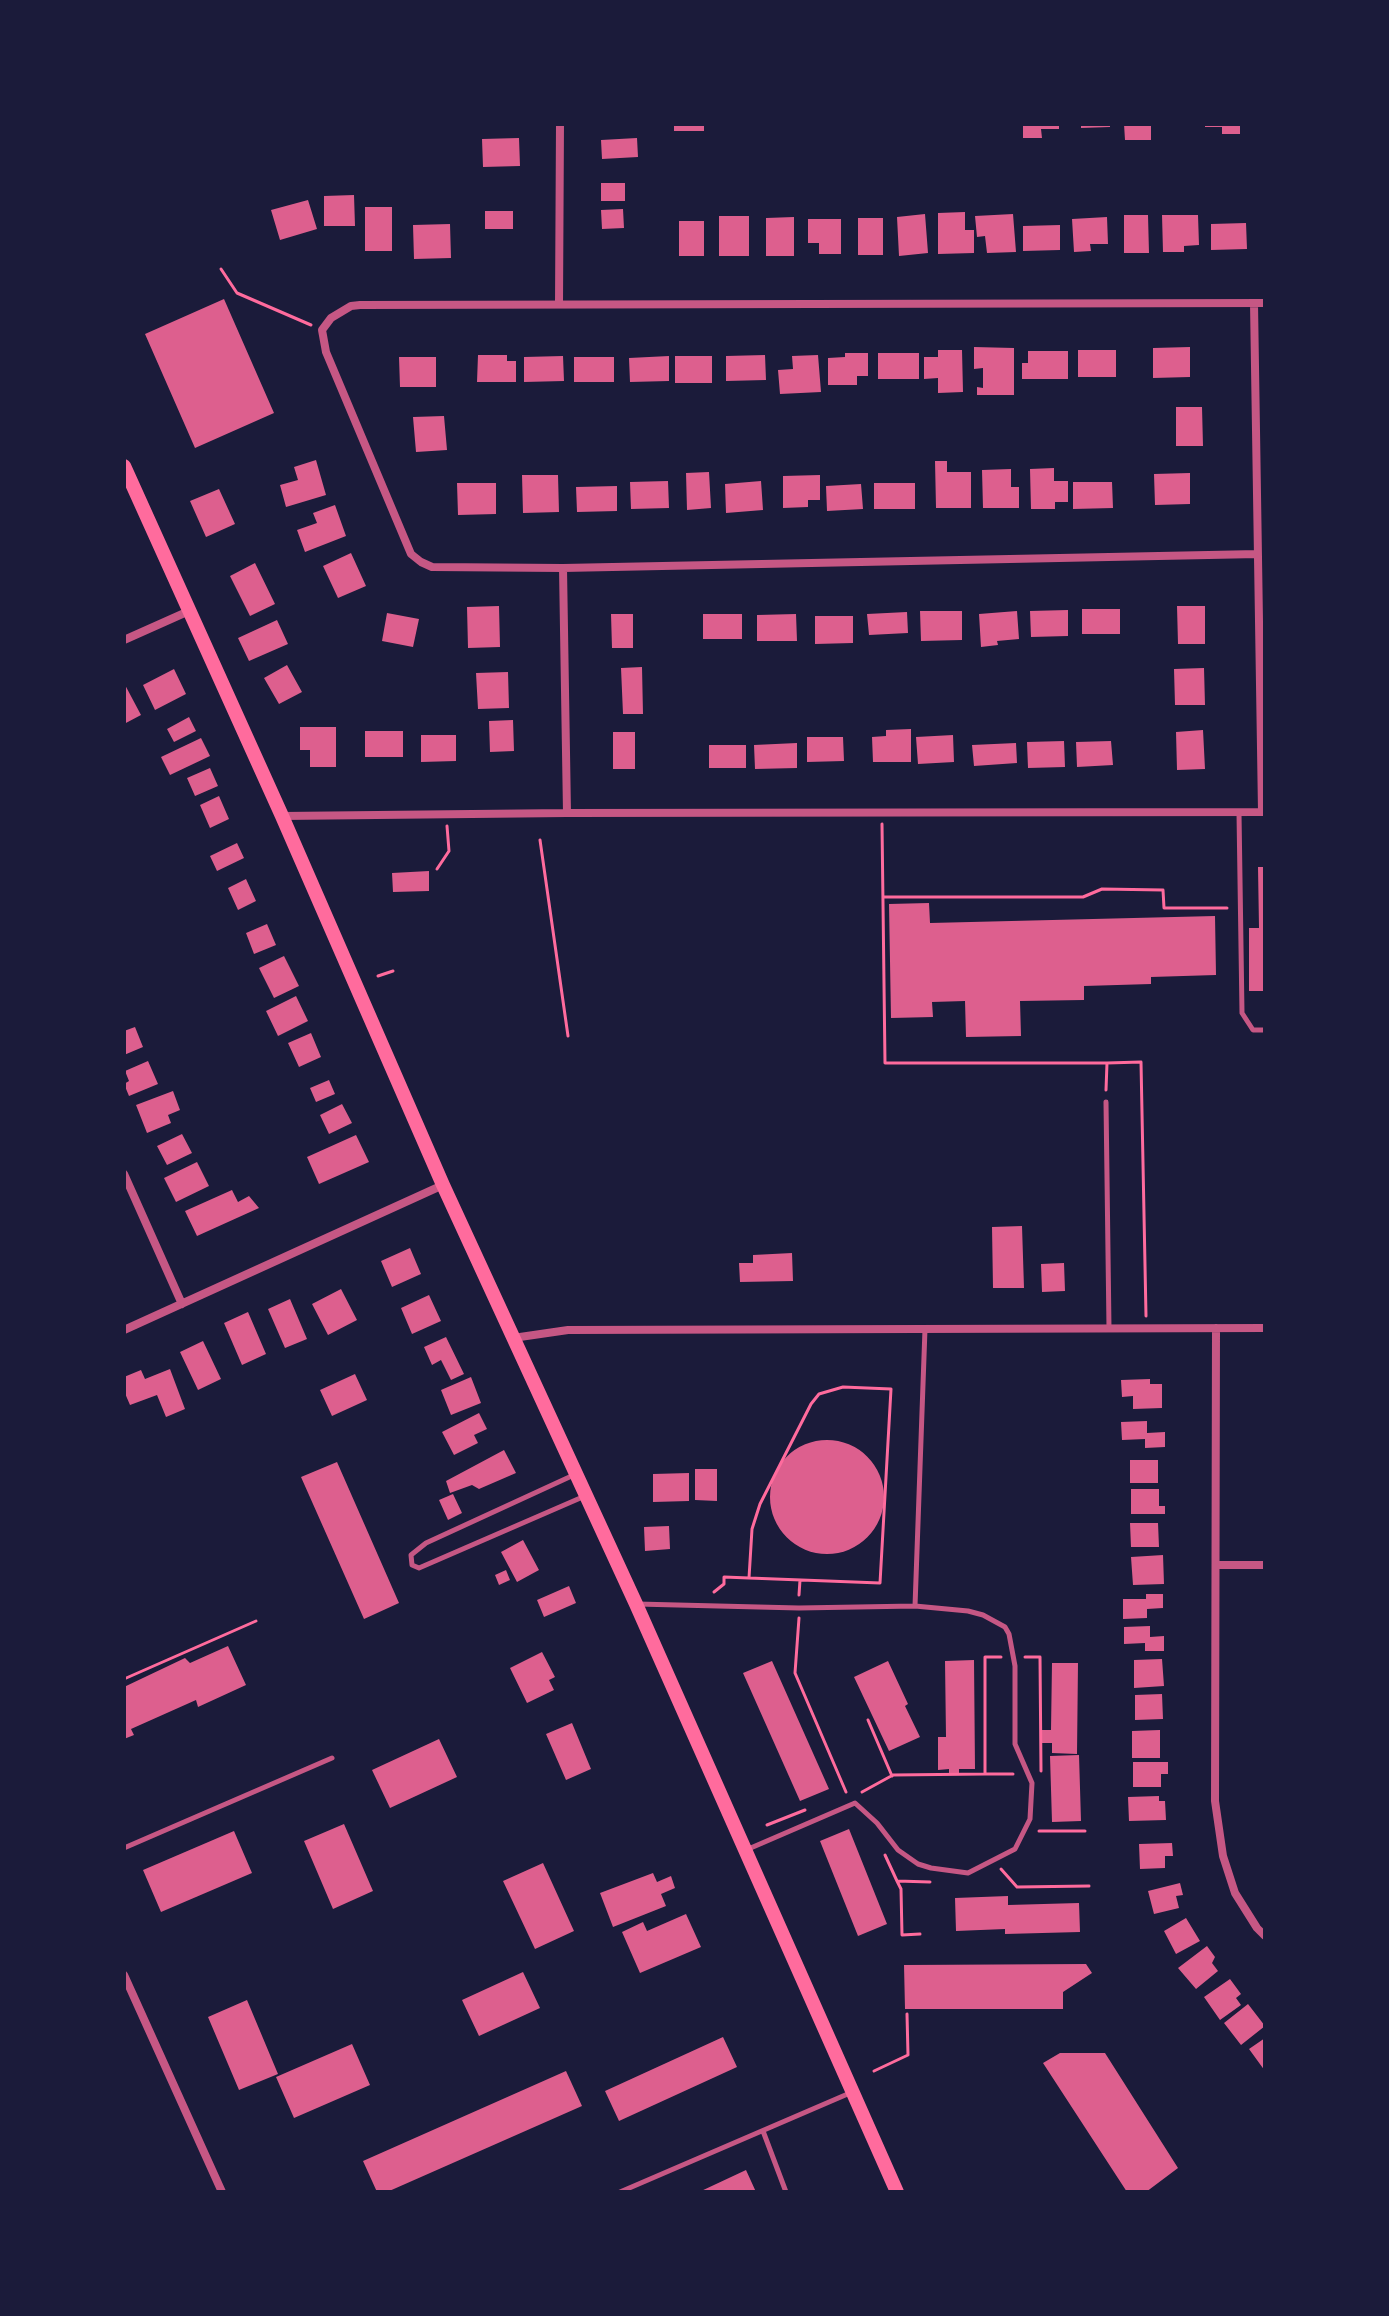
<!DOCTYPE html>
<style>
body{margin:0}
#map{position:relative;width:1389px;height:2316px;overflow:hidden;background:#1b1b3a;font-family:"Asap Condensed",sans-serif}
canvas{display:block}
.frame{position:absolute;inset:0;border:126px solid #1b1b3a;pointer-events:none}
</style>
<div id="map">
<canvas width="1389" height="2316"></canvas>
<div class="frame"></div>
</div>
<script>
const context = document.querySelector('canvas').getContext('2d');
context.lineJoin = 'round';
function fillPath(path, color) {
  context.fillStyle = color;
  context.fill(path, 'evenodd');
}
function shape(rows) {
  const path = new Path2D();
  for (const r of rows) {
    if (r.length === 3) {
      path.moveTo(r[0] + r[2], r[1]);
      path.arc(r[0], r[1], r[2], 0, 2 * Math.PI);
      continue;
    }
    path.moveTo(r[0], r[1]);
    for (let i = 2; i < r.length; i += 2) path.lineTo(r[i], r[i + 1]);
  }
  return path;
}
function trace(path, color, width, dash) {
  context.strokeStyle = color;
  context.lineWidth = width;
  context.lineCap = dash ? 'butt' : 'round';
  context.setLineDash(dash || []);
  context.stroke(path);
}
const building = shape([
 [674,124,704,124,704,131,674,131],
 [1023,124,1059,124,1059,129,1041,129,1042,138,1023,138],
 [1081,124,1110,124,1110,127,1081,128],
 [1124,124,1151,124,1151,140,1125,140],
 [1205,124,1240,124,1240,134,1222,134,1222,127,1205,127],
 [519,138,520,166,483,167,482,139],
 [637,138,638,157,602,159,601,140],
 [601,183,625,183,625,201,601,201],
 [354,195,355,226,324,226,324,196],
 [308,200,317,229,280,240,271,210],
 [365,207,392,207,392,251,365,251],
 [623,209,624,228,602,229,601,210],
 [485,211,513,211,513,229,485,229],
 [965,212,965,230,974,230,974,253,938,254,938,213],
 [925,214,928,253,899,256,897,217],
 [1013,214,1016,252,987,253,985,236,977,237,975,216],
 [1124,215,1148,215,1149,253,1124,253],
 [1162,215,1198,215,1199,245,1184,246,1184,252,1163,252],
 [719,216,749,216,749,256,719,256],
 [794,217,794,256,766,256,766,218],
 [1107,217,1108,244,1090,244,1091,251,1074,252,1072,219],
 [858,218,883,218,883,255,858,255],
 [808,219,841,219,841,254,819,254,819,243,808,243],
 [679,221,704,221,704,256,679,256],
 [1246,223,1247,249,1211,250,1211,224],
 [450,224,451,258,414,259,413,225],
 [1060,225,1060,250,1023,251,1023,226],
 [224,299,274,413,195,448,145,334],
 [974,347,1014,348,1014,395,977,395,977,387,983,388,983,368,974,369],
 [1190,347,1190,377,1153,378,1153,348],
 [938,350,962,350,963,392,938,393,938,378,924,379,924,357,938,357],
 [1078,350,1116,350,1116,377,1078,377],
 [1028,351,1068,351,1068,379,1022,379,1022,363,1028,363],
 [845,353,868,353,868,376,857,376,857,385,828,385,828,358,845,357],
 [878,353,919,353,919,379,878,379],
 [478,355,507,355,507,361,516,361,516,382,477,382],
 [765,355,766,380,726,381,726,356],
 [818,355,821,392,780,394,778,370,793,369,792,356],
 [563,356,564,381,524,382,524,357],
 [669,356,669,381,630,382,629,358],
 [675,356,712,356,712,383,675,383],
 [399,357,436,357,436,387,400,387],
 [574,357,614,357,614,382,574,382],
 [1176,407,1202,407,1203,446,1176,446],
 [444,416,447,450,416,452,413,417],
 [316,460,326,495,286,507,280,485,298,480,294,467],
 [935,461,947,461,947,472,971,472,971,508,936,508],
 [1054,468,1054,481,1068,481,1068,502,1055,502,1055,509,1031,509,1030,469],
 [1011,469,1011,487,1019,487,1019,508,983,508,982,470],
 [709,472,711,508,687,510,686,473],
 [1190,473,1190,504,1155,505,1154,474],
 [522,475,558,475,559,512,523,513],
 [820,475,820,500,808,500,808,507,783,508,783,476],
 [668,481,669,508,631,509,630,482],
 [761,481,763,510,726,513,725,484],
 [1073,482,1112,482,1113,508,1073,509],
 [457,483,496,483,496,514,458,515],
 [874,483,915,483,915,509,874,509],
 [861,484,863,509,827,511,826,486],
 [617,486,617,511,577,512,576,487],
 [219,489,235,524,206,537,190,501],
 [335,505,346,536,305,552,297,530,317,523,313,513],
 [351,553,366,586,338,598,323,566],
 [255,563,275,604,250,616,230,576],
 [499,606,500,647,468,648,467,607],
 [1177,606,1205,606,1205,644,1178,644],
 [1082,609,1120,609,1120,634,1082,634],
 [1068,610,1068,636,1031,637,1030,611],
 [920,611,962,611,962,640,921,641],
 [1017,611,1019,639,997,641,998,645,981,647,979,614],
 [907,612,908,633,869,635,867,614],
 [387,613,419,619,413,647,382,641],
 [611,614,633,614,633,648,612,648],
 [703,614,742,614,742,639,703,639],
 [796,614,797,641,757,641,757,615],
 [815,616,853,616,853,643,815,644],
 [277,620,288,644,249,661,238,638],
 [287,665,302,692,279,704,264,678],
 [642,667,643,714,623,714,621,668],
 [1204,668,1205,705,1175,705,1174,669],
 [174,669,186,694,155,710,143,685],
 [508,672,509,708,478,709,476,673],
 [124,683,141,715,124,724],
 [189,717,196,731,174,742,167,729],
 [513,720,514,751,490,752,489,721],
 [300,727,336,727,336,767,310,767,310,750,300,750],
 [911,729,911,762,873,762,872,737,886,736,886,730],
 [1203,730,1205,769,1177,770,1176,732],
 [365,731,403,731,403,757,365,757],
 [613,732,635,732,635,769,613,769],
 [421,735,456,735,456,761,421,762],
 [953,735,954,762,918,764,916,737],
 [807,737,843,737,844,761,807,762],
 [201,738,210,756,170,775,161,757],
 [1064,741,1065,767,1028,768,1027,742],
 [1111,741,1113,765,1077,767,1076,742],
 [797,743,797,768,755,769,754,745],
 [1016,743,1017,763,974,766,972,745],
 [709,745,746,745,746,768,709,768],
 [210,768,218,786,195,796,187,778],
 [219,796,229,819,210,828,200,805],
 [237,843,244,858,217,871,210,856],
 [1258,867,1265,867,1265,991,1249,991,1249,928,1259,928],
 [429,871,429,891,393,892,392,873],
 [246,879,256,901,238,910,228,888],
 [929,903,930,923,1215,916,1216,975,1151,977,1151,984,1084,986,1084,1000,1020,1001,1021,1036,966,1037,965,1001,932,1002,933,1017,891,1018,889,904],
 [267,924,276,945,254,954,246,933],
 [284,956,299,986,274,998,259,968],
 [296,996,308,1021,278,1036,266,1011],
 [135,1027,143,1047,124,1055,124,1031],
 [311,1033,321,1057,299,1067,288,1043],
 [148,1061,158,1084,129,1096,124,1084,129,1081,125,1071],
 [329,1080,335,1094,316,1102,310,1088],
 [173,1091,180,1110,168,1115,171,1123,147,1133,136,1105],
 [342,1104,352,1123,329,1134,320,1115],
 [182,1134,192,1153,167,1165,157,1146],
 [356,1135,369,1162,319,1184,307,1157],
 [197,1162,209,1186,176,1202,164,1178],
 [232,1190,238,1202,249,1196,259,1208,197,1236,185,1211],
 [1022,1226,1024,1288,993,1288,992,1227],
 [410,1248,421,1274,392,1287,381,1261],
 [792,1253,793,1281,740,1282,739,1263,753,1263,753,1255],
 [1064,1263,1065,1291,1042,1292,1041,1264],
 [341,1289,357,1320,328,1335,312,1304],
 [429,1295,441,1321,412,1334,401,1308],
 [290,1299,307,1339,285,1348,268,1309],
 [248,1312,266,1354,242,1365,224,1323],
 [446,1337,464,1374,451,1380,441,1360,432,1365,424,1347],
 [203,1341,221,1379,198,1390,180,1352],
 [170,1369,185,1409,166,1417,157,1395,130,1405,124,1391,124,1377,141,1370,145,1379],
 [355,1374,367,1400,332,1416,320,1390],
 [471,1377,481,1403,451,1415,441,1390],
 [1150,1379,1150,1384,1162,1384,1162,1408,1133,1409,1133,1396,1122,1397,1121,1380],
 [479,1413,487,1429,474,1435,478,1443,454,1455,442,1432],
 [1147,1421,1147,1433,1165,1432,1165,1447,1145,1448,1145,1439,1122,1440,1121,1422],
 [827,1497,57],
 [504,1450,516,1473,479,1489,472,1485,450,1493,446,1481],
 [1130,1460,1158,1460,1158,1483,1130,1483],
 [337,1462,399,1603,364,1619,301,1477],
 [695,1469,717,1469,717,1501,695,1500],
 [689,1473,689,1501,653,1502,653,1474],
 [1131,1489,1159,1489,1159,1506,1165,1506,1165,1514,1131,1514],
 [453,1494,462,1513,448,1520,439,1500],
 [1130,1523,1158,1523,1159,1547,1131,1547],
 [669,1526,670,1549,645,1551,644,1527],
 [523,1540,539,1570,517,1582,501,1552],
 [1163,1555,1164,1584,1133,1585,1131,1557],
 [506,1570,510,1580,499,1585,495,1575],
 [569,1586,576,1603,544,1617,537,1600],
 [1146,1594,1163,1594,1163,1608,1147,1609,1147,1618,1123,1619,1123,1599,1146,1599],
 [1150,1626,1150,1637,1164,1636,1164,1651,1145,1651,1145,1643,1124,1644,1124,1627],
 [228,1646,246,1685,198,1707,196,1700,131,1729,134,1735,124,1739,124,1687,185,1658,190,1663],
 [542,1652,555,1677,549,1680,554,1690,527,1703,510,1668],
 [1162,1659,1164,1686,1134,1688,1134,1660],
 [974,1660,975,1769,959,1769,959,1773,949,1773,949,1769,938,1770,938,1737,946,1737,945,1661],
 [772,1661,829,1789,800,1801,743,1673],
 [888,1661,908,1704,905,1706,920,1737,889,1751,854,1677],
 [1052,1663,1078,1663,1077,1754,1052,1753,1052,1743,1042,1743,1042,1730,1051,1730],
 [1162,1694,1163,1719,1135,1720,1135,1695],
 [572,1723,591,1769,566,1780,546,1734],
 [1160,1730,1160,1758,1132,1758,1132,1731],
 [439,1739,457,1777,390,1808,372,1770],
 [1079,1755,1081,1821,1052,1822,1050,1756],
 [1133,1762,1168,1762,1168,1774,1161,1774,1161,1787,1133,1787],
 [1159,1796,1159,1801,1165,1801,1166,1820,1129,1821,1128,1797],
 [344,1824,373,1891,333,1909,304,1841],
 [849,1829,887,1924,858,1936,820,1841],
 [234,1831,252,1873,161,1912,143,1870],
 [1172,1843,1173,1856,1165,1856,1165,1868,1140,1869,1139,1844],
 [543,1863,574,1931,535,1949,503,1881],
 [653,1873,657,1882,671,1876,675,1888,661,1894,666,1906,613,1927,600,1893],
 [1180,1883,1183,1895,1176,1896,1179,1908,1154,1914,1148,1891],
 [1008,1896,1008,1905,1079,1903,1080,1932,1005,1934,1005,1929,956,1931,955,1898],
 [686,1914,701,1947,640,1973,622,1932,643,1922,647,1931],
 [1186,1918,1200,1941,1176,1954,1164,1931],
 [1207,1946,1215,1957,1212,1963,1218,1971,1196,1989,1178,1968],
 [1086,1964,1092,1973,1063,1992,1063,2009,905,2009,904,1965],
 [523,1972,540,2008,479,2036,462,2000],
 [1230,1979,1241,1994,1236,1998,1241,2005,1220,2020,1204,1997],
 [247,2000,278,2074,239,2090,208,2017],
 [1248,2004,1265,2026,1241,2045,1224,2023],
 [723,2037,737,2067,619,2121,605,2091],
 [1265,2038,1265,2071,1249,2049],
 [352,2044,370,2085,294,2118,276,2077],
 [1060,2053,1105,2053,1178,2168,1146,2192,1127,2192,1043,2063],
 [566,2071,582,2106,387,2192,377,2192,363,2161],
 [746,2170,756,2192,699,2192]
]);
const path = shape([
 [221,269,237,293,311,325],
 [882,824,885,1063,1107,1063,1106,1090],
 [540,840,568,1036],
 [437,869,449,851,447,826],
 [883,897,1083,897,1102,889,1163,890,1164,908,1227,908],
 [378,976,393,971],
 [1107,1063,1141,1062,1146,1316],
 [714,1592,724,1584,724,1577,749,1578,880,1583,891,1389,843,1387,819,1394,811,1404,760,1504,752,1529,749,1578],
 [799,1595,800,1580],
 [799,1618,795,1673,846,1792],
 [1025,1657,1040,1657,1041,1771],
 [124,1679,256,1621],
 [868,1720,892,1776],
 [985,1774,1013,1774],
 [862,1792,893,1775,985,1774,985,1657,1001,1657],
 [767,1825,805,1810],
 [1039,1831,1085,1831],
 [885,1855,897,1881],
 [1001,1869,1017,1887,1089,1886],
 [920,1934,902,1935,901,1889,897,1881,930,1882],
 [874,2071,908,2055,907,2014]
]);
const service = shape([
 [1239,813,1242,1013,1253,1030,1265,1030],
 [1106,1102,1109,1328],
 [576,1474,426,1543,411,1555,412,1565,419,1568,585,1496],
 [637,1604,799,1608,915,1606,925,1329],
 [124,1848,332,1758],
 [746,1850,855,1803,877,1823,898,1850,918,1864,931,1868,968,1873,1015,1849,1030,1819,1032,1783,1015,1744,1015,1666,1009,1634,1005,1627,983,1615,968,1611,915,1606],
 [763,2131,786,2192],
 [620,2192,850,2093]
]);
const minor = shape([
 [1254,303,1262,812],
 [559,304,560,124],
 [1258,554,563,568,432,567,421,562,411,554,326,352,322,330,331,318,351,306,360,305,1265,303],
 [563,568,567,813],
 [124,640,189,611],
 [282,816,567,813,1265,812],
 [124,1174,182,1304],
 [1216,1328,1215,1801,1223,1856,1235,1893,1257,1928,1265,1936],
 [124,1330,443,1185],
 [513,1338,568,1330,1265,1328],
 [1216,1565,1265,1565],
 [124,1975,222,2192]
]);
const secondary = shape([
 [124,466,282,816,443,1185,636,1604,897,2192]
]);
fillPath(building, '#dd5f8e');
trace(path, '#ff6b9d', 3);
trace(service, '#c65784', 5);
trace(minor, '#c65784', 8);
trace(secondary, '#ff6b9d', 14);
</script>
